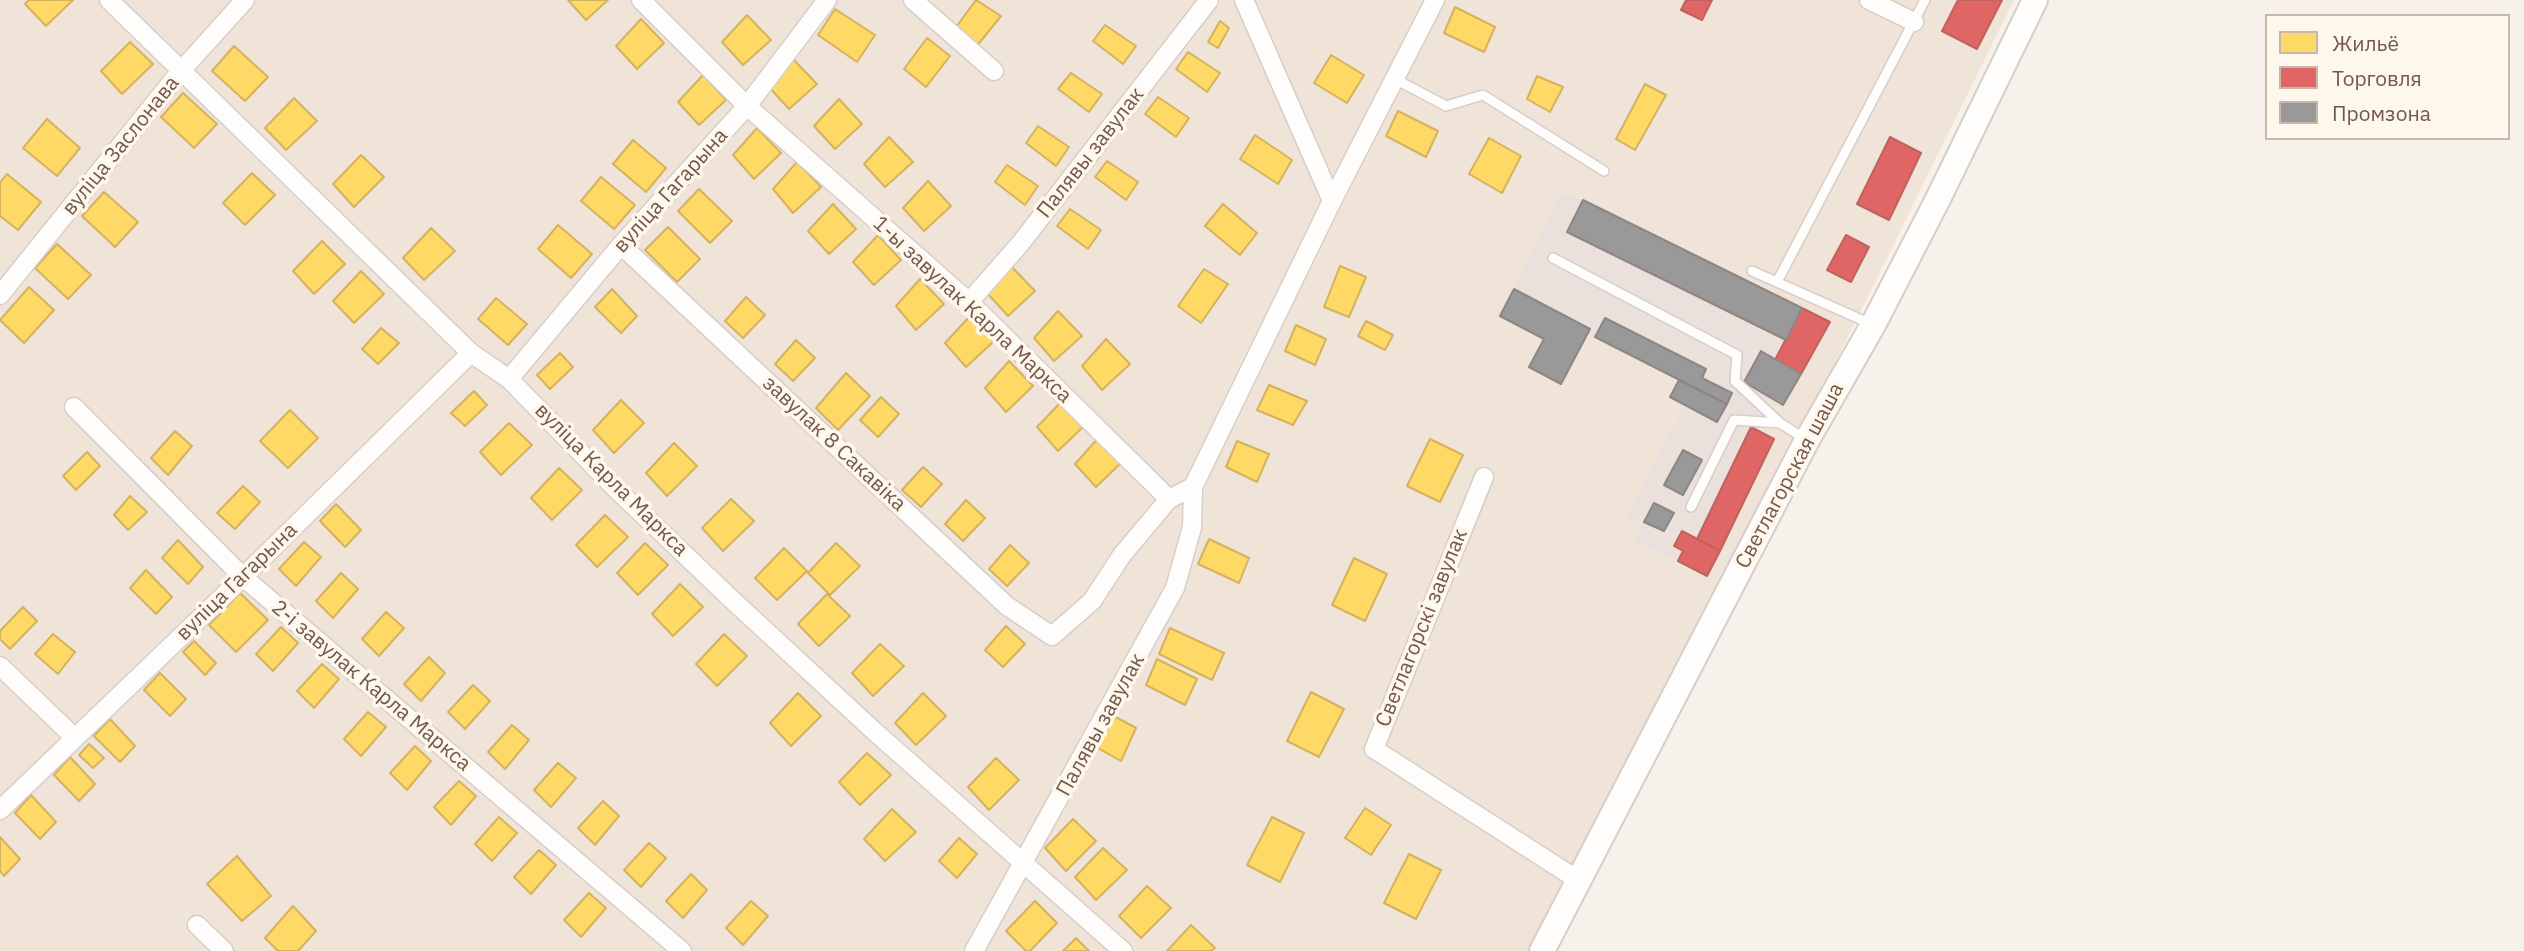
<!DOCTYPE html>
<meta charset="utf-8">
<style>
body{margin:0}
#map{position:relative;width:2524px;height:951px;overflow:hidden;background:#f7f1eb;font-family:"IBM Plex Sans",sans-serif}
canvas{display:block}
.legend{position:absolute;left:2265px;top:14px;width:245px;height:126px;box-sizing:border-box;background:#fef7ec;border:2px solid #c7b7ac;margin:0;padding:9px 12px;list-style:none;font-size:21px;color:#74584b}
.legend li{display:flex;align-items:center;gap:14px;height:35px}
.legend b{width:35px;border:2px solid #c7b7ac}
</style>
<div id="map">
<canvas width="2524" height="951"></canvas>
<ul class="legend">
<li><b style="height:19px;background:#ffd966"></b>Жильё</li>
<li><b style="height:19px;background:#e06666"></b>Торговля</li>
<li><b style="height:19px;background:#999"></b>Промзона</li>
</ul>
</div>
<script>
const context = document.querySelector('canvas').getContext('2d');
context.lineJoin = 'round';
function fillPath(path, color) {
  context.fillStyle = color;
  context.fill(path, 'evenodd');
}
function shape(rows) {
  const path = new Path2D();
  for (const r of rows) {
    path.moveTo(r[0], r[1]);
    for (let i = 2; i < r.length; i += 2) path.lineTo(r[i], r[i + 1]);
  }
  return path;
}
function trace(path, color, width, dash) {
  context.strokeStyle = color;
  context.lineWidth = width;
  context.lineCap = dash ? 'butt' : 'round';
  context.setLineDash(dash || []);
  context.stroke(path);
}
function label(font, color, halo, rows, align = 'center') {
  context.font = font + ' "IBM Plex Sans",sans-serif';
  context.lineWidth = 7;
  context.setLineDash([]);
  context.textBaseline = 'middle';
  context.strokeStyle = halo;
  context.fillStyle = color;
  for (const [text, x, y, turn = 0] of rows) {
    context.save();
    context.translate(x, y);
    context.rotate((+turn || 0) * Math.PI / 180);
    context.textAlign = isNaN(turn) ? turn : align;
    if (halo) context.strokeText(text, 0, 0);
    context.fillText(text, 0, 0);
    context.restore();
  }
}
const residential = shape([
 [0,0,2014,0,1545,951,0,951]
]);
const industrial = shape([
 [1561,193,1583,200,1830,322,1783,405,1768,397,1763,407,1759,431,1774,439,1707,576,1634,541,1643,524,1626,517,1685,405,1670,397,1679,380,1588,335,1561,384,1529,367,1543,339,1500,316]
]);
const homes = shape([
 [29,0,73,0,46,26,25,4,29,0],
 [568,0,608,0,586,20,568,0],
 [976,0,1001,16,976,47,954,30,976,0],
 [1455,7,1495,27,1484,52,1444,33,1455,7],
 [835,9,875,35,857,62,818,35,835,9],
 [747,15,771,40,743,65,722,42,747,15],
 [641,19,664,43,637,69,616,46,641,19],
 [1220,21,1229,28,1218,48,1208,42,1220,21],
 [1105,25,1136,46,1123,64,1093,41,1105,25],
 [927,38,950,56,926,87,904,69,927,38],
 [130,42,153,64,122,94,101,71,130,42],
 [234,46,268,77,245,101,212,71,234,46],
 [1188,52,1220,73,1207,92,1176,69,1188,52],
 [1331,55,1364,75,1347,103,1314,83,1331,55],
 [793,59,817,84,789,109,768,86,793,59],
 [1071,73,1102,94,1089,112,1058,89,1071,73],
 [703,75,726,100,699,125,678,102,703,75],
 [1537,76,1563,87,1550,112,1527,99,1537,76],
 [1645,84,1666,95,1635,150,1616,139,1645,84],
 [183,93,217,124,194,148,161,117,183,93],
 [1158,97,1189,118,1176,137,1145,114,1158,97],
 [294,98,317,121,286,150,265,128,294,98],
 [839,99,862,124,835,149,814,126,839,99],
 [1398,111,1438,131,1426,157,1386,136,1398,111],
 [47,119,80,148,57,176,23,148,47,119],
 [1038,126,1069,147,1056,166,1026,143,1038,126],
 [757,128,781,153,754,179,733,155,757,128],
 [1255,135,1292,160,1278,184,1240,159,1255,135],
 [889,137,913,162,885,187,864,164,889,137],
 [1489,138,1521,156,1502,193,1469,174,1489,138],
 [633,140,666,168,646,192,613,164,633,140],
 [361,155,384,177,354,207,333,184,361,155],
 [1107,161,1138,182,1126,200,1095,177,1107,161],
 [797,162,821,187,793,213,773,189,797,162],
 [1007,165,1038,186,1025,205,995,182,1007,165],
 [252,173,275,195,245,225,223,203,252,173],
 [7,174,41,202,18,230,0,216,0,183,7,174],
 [601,177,635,205,614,229,581,201,601,177],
 [928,181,951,206,924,231,903,208,928,181],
 [699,189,732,221,710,243,678,211,699,189],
 [104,192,138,222,115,247,82,216,104,192],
 [833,204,856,229,829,254,808,231,833,204],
 [1223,204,1257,233,1240,255,1205,226,1223,204],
 [1070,209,1101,230,1088,249,1057,226,1070,209],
 [558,225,592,254,571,278,538,249,558,225],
 [668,227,700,259,677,282,645,250,668,227],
 [431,228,455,251,424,280,403,258,431,228],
 [878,235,901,260,874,285,853,262,878,235],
 [322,241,345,264,314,294,293,271,322,241],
 [57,244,91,275,68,299,35,268,57,244],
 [1011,266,1035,291,1008,316,987,293,1011,266],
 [1340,266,1366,277,1349,317,1324,307,1340,266],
 [1204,269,1228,284,1201,323,1178,306,1204,269],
 [361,271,384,294,354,323,333,301,361,271],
 [920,279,944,304,916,330,896,306,920,279],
 [29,287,54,310,24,343,0,320,29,287],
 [612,289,637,316,621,333,595,307,612,289],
 [746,297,765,315,743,338,725,321,746,297],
 [496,298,527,324,508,345,478,319,496,298],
 [1058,311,1082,336,1054,361,1034,338,1058,311],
 [970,316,994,341,966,367,945,343,970,316],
 [1366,321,1393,335,1385,350,1358,336,1366,321],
 [1296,325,1326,339,1315,365,1285,351,1296,325],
 [381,328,399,343,378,364,362,349,381,328],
 [1106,339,1130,364,1102,390,1082,366,1106,339],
 [796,340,815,358,793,381,775,364,796,340],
 [560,353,573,367,550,389,537,375,560,353],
 [1009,361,1033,386,1006,412,985,388,1009,361],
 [846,373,870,396,838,430,816,408,846,373],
 [1269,385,1307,401,1293,425,1257,410,1269,385],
 [474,391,487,405,465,426,451,413,474,391],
 [881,397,899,414,878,437,860,420,881,397],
 [621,400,644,423,614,453,593,430,621,400],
 [1062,401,1085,425,1058,451,1037,427,1062,401],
 [290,410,318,438,288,468,260,441,290,410],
 [509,423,532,445,501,475,480,452,509,423],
 [175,431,192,446,168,475,151,458,175,431],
 [1100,436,1123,461,1096,487,1075,464,1100,436],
 [1430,439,1463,455,1440,502,1407,486,1430,439],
 [1237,441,1269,454,1257,482,1226,467,1237,441],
 [674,443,697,466,667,496,646,473,674,443],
 [87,452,100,466,76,490,63,476,87,452],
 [923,467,942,484,921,507,902,490,923,467],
 [559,468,582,490,552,520,531,498,559,468],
 [243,486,260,502,235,529,217,513,243,486],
 [130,496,147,512,128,530,114,515,130,496],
 [731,499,754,521,723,551,702,528,731,499],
 [966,500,985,518,963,541,945,524,966,500],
 [336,504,361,530,345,547,320,521,336,504],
 [605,515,628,537,597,567,576,545,605,515],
 [1209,539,1249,558,1239,583,1198,564,1209,539],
 [178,540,203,567,188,584,162,558,178,540],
 [304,542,321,557,296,586,279,569,304,542],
 [645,543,668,565,638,595,617,573,645,543],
 [836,543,860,566,830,595,808,573,836,543],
 [1010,545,1029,563,1007,586,989,569,1010,545],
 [784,548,807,571,777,600,755,578,784,548],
 [1354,558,1387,574,1365,621,1332,605,1354,558],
 [146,570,172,597,156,614,130,588,146,570],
 [341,573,358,589,333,618,316,601,341,573],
 [680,584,703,607,673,636,652,614,680,584],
 [240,593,268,620,236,652,209,625,240,593],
 [827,594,850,616,819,646,798,624,827,594],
 [23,607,37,621,10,649,0,639,0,631,23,607],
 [386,612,404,628,379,656,362,639,386,612],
 [1006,626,1025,644,1003,667,985,650,1006,626],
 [281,627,298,643,273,671,256,654,281,627],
 [1170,628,1224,653,1212,680,1159,654,1170,628],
 [53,634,75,652,58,674,35,654,53,634],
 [724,634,747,656,717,686,696,664,724,634],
 [194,641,216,663,205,675,183,652,194,641],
 [880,644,904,666,873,696,852,673,880,644],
 [429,657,445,673,421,701,404,684,429,657],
 [1157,659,1197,679,1185,705,1146,685,1157,659],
 [322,664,339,679,314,708,297,691,322,664],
 [160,673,186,699,170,716,144,690,160,673],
 [473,685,490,701,465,729,448,712,473,685],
 [1311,692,1344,709,1319,757,1287,741,1311,692],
 [798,693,821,716,791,746,770,723,798,693],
 [923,693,946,716,916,745,895,723,923,693],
 [368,712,386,727,361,756,344,739,368,712],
 [1112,715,1136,728,1121,761,1096,747,1112,715],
 [110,719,135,746,120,762,94,736,110,719],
 [512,725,529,740,505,769,488,752,512,725],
 [89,744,104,758,93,768,79,755,89,744],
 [415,746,431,761,407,790,390,773,415,746],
 [867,753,891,775,860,805,839,782,867,753],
 [70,757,95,784,79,801,54,775,70,757],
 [996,758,1019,780,989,810,968,787,996,758],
 [558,763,576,778,551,807,534,790,558,763],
 [459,781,476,796,451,825,434,807,459,781],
 [31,795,56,822,40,839,15,813,31,795],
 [603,801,619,816,595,845,578,828,603,801],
 [1365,808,1391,825,1371,855,1345,838,1365,808],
 [892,809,916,832,885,861,864,839,892,809],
 [499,817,517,833,492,861,475,844,499,817],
 [1272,817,1304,833,1280,882,1247,865,1272,817],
 [1073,819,1096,841,1066,871,1045,848,1073,819],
 [0,837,20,859,4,876,0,871,0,837],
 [959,838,977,854,957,878,939,861,959,838],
 [649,843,666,858,641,887,624,870,649,843],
 [1103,848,1127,870,1096,900,1075,877,1103,848],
 [539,850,556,865,531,894,514,877,539,850],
 [1409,854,1441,870,1416,919,1384,903,1409,854],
 [237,856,271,896,242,921,207,884,237,856],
 [691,874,707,890,683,918,666,901,691,874],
 [1147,886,1171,908,1141,938,1119,916,1147,886],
 [589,893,606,908,581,937,564,920,589,893],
 [751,901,768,916,743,945,726,928,751,901],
 [1035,901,1057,923,1030,951,1026,951,1006,931,1035,901],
 [293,906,316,931,298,951,278,951,265,938,293,906],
 [1191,925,1215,948,1211,951,1167,951,1191,925],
 [1076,938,1089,951,1063,951,1076,938]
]);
const shops = shape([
 [1686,0,1712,0,1702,20,1681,10,1686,0],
 [1958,0,2002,0,1977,49,1942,31,1958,0],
 [1890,137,1921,153,1889,220,1857,204,1890,137],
 [1846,235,1869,247,1851,282,1827,270,1846,235],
 [1802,308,1830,322,1801,374,1775,360,1802,308],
 [1751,427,1774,439,1720,551,1697,539,1751,427],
 [1682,531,1720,551,1707,576,1678,561,1683,551,1674,546,1682,531]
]);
const industry = shape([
 [1583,200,1802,308,1786,340,1567,232,1583,200],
 [1514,289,1590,329,1561,384,1529,367,1544,339,1500,316,1514,289],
 [1605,318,1706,369,1702,378,1732,393,1727,404,1595,337,1605,318],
 [1761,351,1801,374,1783,405,1744,382,1761,351],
 [1679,380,1727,404,1717,422,1670,397,1679,380],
 [1683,450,1702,460,1683,495,1664,485,1683,450],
 [1654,503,1674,513,1664,531,1644,522,1654,503]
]);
const service = shape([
 [1395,79,1446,106,1483,95,1604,171],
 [1553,258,1737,355,1735,381,1780,423,1805,439],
 [1752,271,1871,324],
 [1777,282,1925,0],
 [1691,507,1734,420,1780,423]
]);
const minor = shape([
 [109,0,471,353,509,379,614,487,728,596,874,731,1123,951],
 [913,0,994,71],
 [1244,0,1332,201],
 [1869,0,1914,22],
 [621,245,1007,606,1052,636,1092,601,1122,555,1169,499,969,302,747,106,641,0],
 [0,295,180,72,245,0],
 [969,302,1020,244,1209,0],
 [509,379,621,245,747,106,827,0],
 [74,407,243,577,682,951],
 [1484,477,1374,749,1578,880],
 [1169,499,1193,487,1332,201,1435,0],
 [0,666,75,738],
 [0,810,243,577,471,353],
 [197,925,224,951],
 [974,951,1175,588,1192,527,1193,487]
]);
const secondary = shape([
 [1542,951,1807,440,1873,325,1938,199,2035,0]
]);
const streetNames = [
 ["вуліца Заслонава",121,146,-51],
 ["Палявы завулак",1091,153,-52],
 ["вуліца Гагарына",671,191,-48],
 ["1-ы завулак Карла Маркса",972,310,43],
 ["завулак 8 Сакавіка",834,444,43],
 ["Светлагорская шаша",1790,476,-62],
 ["вуліца Карла Маркса",611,480,45],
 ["вуліца Гагарына",237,582,-44],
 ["Светлагорскі завулак",1422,628,-68],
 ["2-і завулак Карла Маркса",371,686,40],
 ["Палявы завулак",1101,725,-61]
];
fillPath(residential, '#f0e4d9');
fillPath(industrial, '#eae1dc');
fillPath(homes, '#ffd966');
trace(homes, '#d5b25e', 2);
fillPath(shops, '#e06666');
trace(shops, '#c0625e', 2);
fillPath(industry, '#999');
trace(industry, '#8e8682', 2);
trace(service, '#d6cec8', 12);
trace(minor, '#d6cec8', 21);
trace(secondary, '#d6cec8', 28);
trace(service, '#fefdfc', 9);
trace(minor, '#fefdfc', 18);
trace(secondary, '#fefdfc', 24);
label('21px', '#74584b', '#fef7ec', streetNames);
</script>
